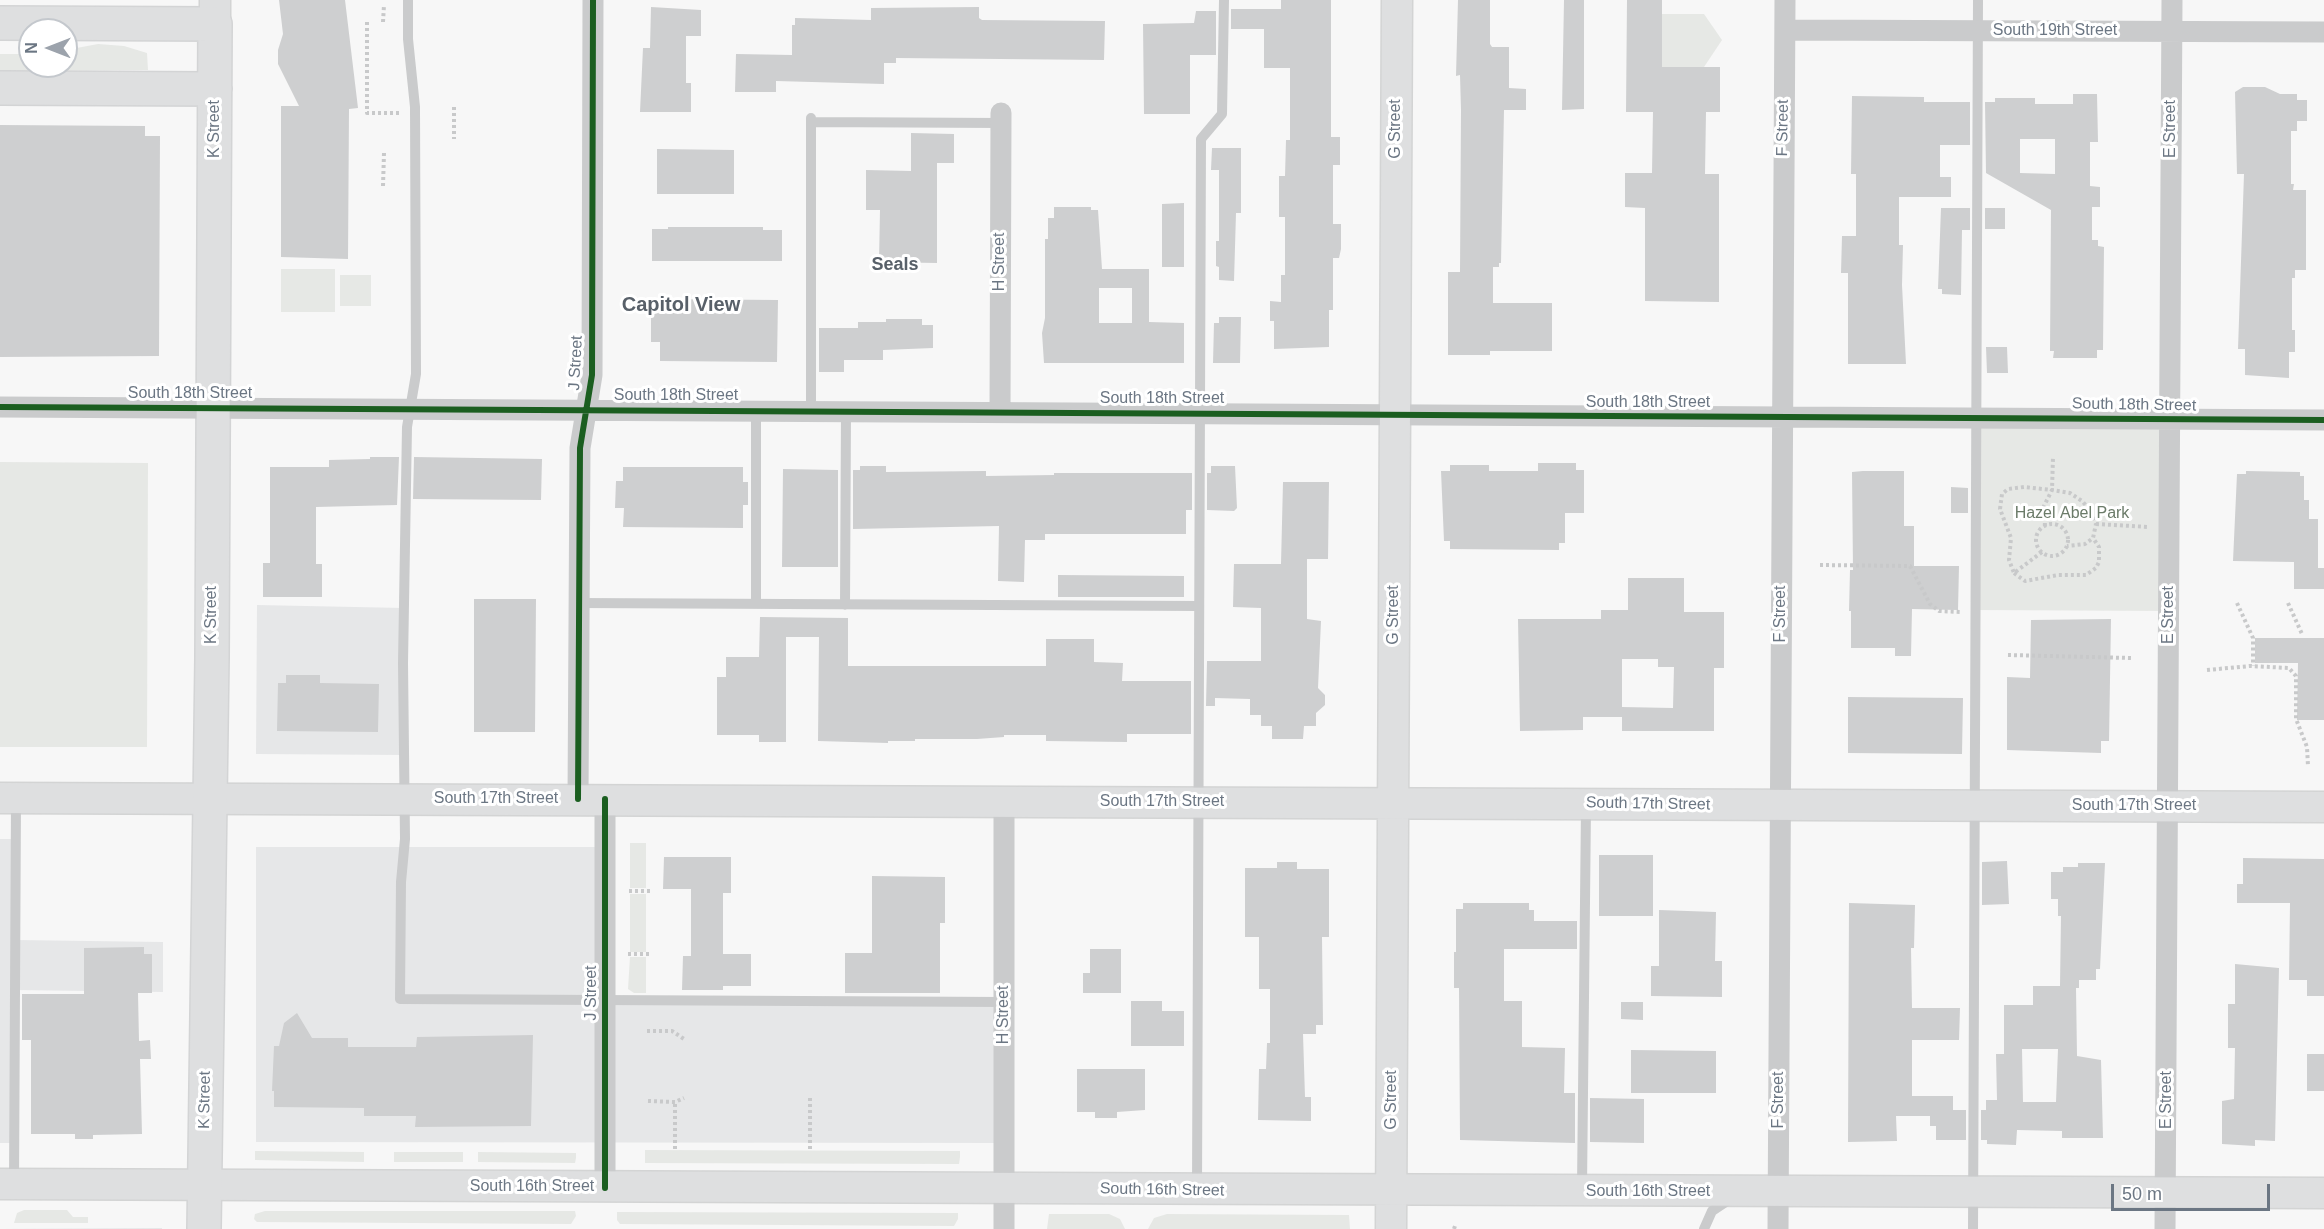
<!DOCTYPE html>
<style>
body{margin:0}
#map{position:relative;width:2324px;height:1229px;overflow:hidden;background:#f7f7f7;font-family:Arial,sans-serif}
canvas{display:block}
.north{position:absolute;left:18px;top:18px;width:60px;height:60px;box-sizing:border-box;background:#fff;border:2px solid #c4c8cd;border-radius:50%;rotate:270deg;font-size:16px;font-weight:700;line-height:24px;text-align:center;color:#6b7683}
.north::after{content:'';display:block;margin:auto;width:21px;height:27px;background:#9ca3ac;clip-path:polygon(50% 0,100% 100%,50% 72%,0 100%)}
.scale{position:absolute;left:2111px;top:1184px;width:159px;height:27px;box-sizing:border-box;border:3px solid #6b7683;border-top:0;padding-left:8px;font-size:18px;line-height:21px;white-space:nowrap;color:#6b7683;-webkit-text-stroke:4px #fff;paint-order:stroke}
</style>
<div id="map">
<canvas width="2324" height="1229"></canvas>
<div class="north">N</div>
<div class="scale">50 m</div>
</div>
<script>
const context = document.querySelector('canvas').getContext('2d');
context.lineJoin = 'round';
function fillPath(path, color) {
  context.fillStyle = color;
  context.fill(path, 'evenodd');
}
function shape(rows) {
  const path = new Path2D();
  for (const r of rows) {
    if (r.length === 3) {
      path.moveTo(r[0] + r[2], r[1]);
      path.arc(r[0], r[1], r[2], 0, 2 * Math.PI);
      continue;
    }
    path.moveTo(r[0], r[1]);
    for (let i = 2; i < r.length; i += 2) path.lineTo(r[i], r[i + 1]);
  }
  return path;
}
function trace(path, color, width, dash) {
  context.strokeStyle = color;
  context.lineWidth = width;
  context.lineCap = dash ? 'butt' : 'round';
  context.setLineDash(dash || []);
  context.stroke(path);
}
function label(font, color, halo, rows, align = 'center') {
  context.font = font + ' Arial,sans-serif';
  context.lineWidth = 6;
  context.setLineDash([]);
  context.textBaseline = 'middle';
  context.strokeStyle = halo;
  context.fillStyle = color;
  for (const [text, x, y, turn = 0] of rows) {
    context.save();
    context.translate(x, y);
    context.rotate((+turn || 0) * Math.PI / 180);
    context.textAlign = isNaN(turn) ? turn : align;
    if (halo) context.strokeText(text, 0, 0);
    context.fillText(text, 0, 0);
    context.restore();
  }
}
const built = shape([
 [257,605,404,608,404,755,256,754],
 [0,839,16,839,15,940,163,942,163,992,15,990,14,1143,0,1143],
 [256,847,606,847,606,1002,1004,1002,1004,1143,256,1142],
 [0,1228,162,1228,162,1229]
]);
const green = shape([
 [1662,14,1704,14,1722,40,1704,67,1662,67],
 [98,44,124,46,147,53,148,70,0,71,0,54,30,54,30,66,66,66,66,50],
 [281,269,335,269,335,312,281,312],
 [340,275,371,275,371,306,340,306],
 [1976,418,2170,419,2169,611,1974,610],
 [0,462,148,463,147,747,0,747],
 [630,843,646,843,646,888,630,888],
 [630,894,646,894,646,952,630,952],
 [630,957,646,957,646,993,634,993,628,989],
 [645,1150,960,1151,960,1157,959,1164,645,1163],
 [255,1151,364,1152,364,1162,255,1160],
 [394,1152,463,1152,463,1162,394,1162],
 [478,1152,576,1153,576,1158,575,1163,478,1162],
 [24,1210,67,1210,73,1217,88,1217,88,1223,14,1223,17,1213],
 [265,1211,575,1211,576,1216,571,1224,257,1222,254,1219,255,1214],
 [617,1212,958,1213,958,1219,954,1226,620,1224,617,1220],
 [1049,1214,1109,1214,1120,1219,1125,1229,1047,1229],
 [1167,1214,1349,1215,1350,1229,1148,1229,1154,1218]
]);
const building = shape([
 [279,0,345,0,358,108,349,109,348,259,281,257,281,106,299,106,278,64,278,50,283,34],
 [1281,0,1331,0,1331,137,1340,137,1340,165,1333,165,1333,224,1341,224,1341,249,1339,258,1333,258,1333,310,1329,310,1329,347,1274,349,1274,321,1270,321,1270,301,1281,302,1281,275,1285,275,1285,217,1279,217,1279,176,1285,176,1286,140,1290,140,1290,68,1264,68,1264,29,1231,29,1231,9,1281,9],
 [1458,0,1490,0,1490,44,1492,47,1509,47,1509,88,1526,89,1526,110,1504,110,1501,263,1499,263,1499,267,1493,267,1493,303,1552,303,1552,351,1490,351,1490,355,1448,355,1448,272,1460,272,1461,110,1460,75,1456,76],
 [1564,0,1584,0,1584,109,1562,110],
 [1627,0,1662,0,1662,67,1720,67,1720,112,1706,112,1705,174,1719,174,1719,302,1645,301,1645,208,1625,207,1625,173,1652,173,1653,112,1626,112],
 [651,7,701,10,701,36,686,36,686,83,691,83,691,112,640,112,643,48,650,48],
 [979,7,979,18,982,20,1105,21,1104,60,896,58,896,63,884,63,884,84,776,81,776,92,735,92,736,54,792,55,792,25,795,25,795,18,871,20,871,8],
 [1196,11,1216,11,1216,55,1190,55,1190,114,1144,114,1143,24,1194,23],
 [2243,87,2265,87,2280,94,2297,94,2297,100,2307,100,2307,121,2297,121,2297,131,2291,131,2291,184,2294,184,2293,190,2306,190,2306,270,2295,270,2295,278,2292,278,2292,330,2295,330,2295,352,2289,352,2289,378,2245,375,2245,349,2238,349,2244,174,2237,174,2235,92],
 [2073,94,2097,94,2098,142,2090,142,2090,186,2100,187,2100,207,2092,207,2092,240,2098,240,2098,246,2104,247,2103,350,2097,350,2097,358,2053,358,2054,351,2050,351,2051,210,1986,173,1985,102,1995,102,1995,98,2035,98,2035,104,2073,104],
 [2020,139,2055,139,2055,174,2020,173],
 [1852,96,1924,97,1924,102,1970,102,1970,145,1940,145,1940,177,1951,177,1951,197,1899,197,1899,245,1903,245,1902,285,1906,364,1848,364,1848,273,1841,273,1842,236,1856,236,1856,174,1851,174],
 [0,125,145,126,145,136,160,136,159,356,0,357],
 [911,133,954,134,954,163,937,163,937,263,879,262,880,210,866,210,866,170,911,171],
 [1212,148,1241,148,1241,213,1236,213,1234,281,1219,280,1219,267,1216,266,1216,241,1219,241,1219,170,1211,170],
 [657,149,734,150,734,194,657,194],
 [1184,203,1184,267,1162,267,1162,204],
 [1054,207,1091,207,1091,210,1098,210,1102,269,1149,269,1149,322,1184,323,1184,363,1044,363,1042,333,1045,318,1045,239,1048,239,1048,218,1054,218],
 [1099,288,1132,288,1132,323,1099,323],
 [1941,208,1970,208,1970,230,1962,230,1961,295,1942,294,1942,289,1938,289],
 [1985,208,2005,208,2005,229,1985,229],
 [668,227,763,227,763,230,782,230,782,261,652,261,652,229,668,229],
 [660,299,778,300,777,362,660,361,660,342,651,342,651,312,660,312],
 [1219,317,1241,317,1240,363,1213,363,1214,323,1219,323],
 [886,319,922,319,922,325,933,325,933,348,883,350,883,360,844,360,844,372,819,372,819,328,858,328,858,322,886,322],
 [1986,347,2007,347,2008,373,1987,373],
 [370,457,399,457,397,505,316,507,316,564,322,564,322,597,263,597,263,563,270,563,270,467,329,467,329,460,370,459],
 [414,457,542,459,541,500,413,499],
 [1538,463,1576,463,1576,470,1584,470,1584,513,1565,513,1565,543,1559,543,1559,550,1450,549,1450,541,1444,541,1441,471,1450,471,1450,465,1489,465,1489,471,1538,471],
 [860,466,886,466,886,472,986,471,986,476,1054,475,1054,473,1192,473,1192,510,1186,510,1186,534,1045,534,1045,540,1025,540,1024,582,998,581,999,526,853,529,853,470,860,470],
 [1211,466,1235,466,1237,508,1234,511,1207,510,1207,473,1211,473],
 [623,467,743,467,743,482,748,482,748,505,743,505,743,528,623,527,624,508,615,508,616,481,623,481],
 [783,469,838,470,838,567,782,567],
 [1863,471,1904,471,1904,526,1914,526,1914,566,1959,566,1958,610,1912,609,1911,656,1895,656,1895,648,1851,648,1851,611,1849,611,1850,570,1853,570,1852,472],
 [2246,471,2300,472,2300,476,2304,476,2304,500,2309,500,2309,519,2318,519,2318,568,2324,568,2324,589,2294,589,2294,562,2233,561,2237,474,2246,474],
 [1283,482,1329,482,1328,559,1307,559,1307,619,1321,621,1318,688,1325,695,1325,705,1316,713,1316,726,1304,726,1303,739,1272,739,1272,726,1261,726,1261,715,1250,715,1250,699,1215,698,1215,706,1206,706,1207,661,1261,661,1261,608,1233,607,1234,564,1281,564],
 [1951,487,1968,488,1968,513,1951,513],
 [1058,575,1184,576,1184,597,1058,597],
 [1628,578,1684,578,1684,612,1724,612,1724,668,1714,668,1714,731,1622,731,1622,707,1673,708,1674,667,1658,667,1658,659,1622,659,1622,717,1583,717,1583,730,1520,731,1518,619,1601,619,1601,610,1628,610],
 [474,599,536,599,535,732,474,732],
 [760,617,848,618,848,666,1046,666,1046,639,1094,639,1094,662,1123,663,1122,681,1191,681,1191,734,1127,734,1127,742,1046,741,1046,735,1004,735,1004,737,977,739,915,739,915,741,888,741,888,743,818,741,819,637,786,637,786,742,759,742,759,735,717,735,717,677,726,677,726,657,759,657],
 [2111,619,2109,741,2101,741,2101,753,2007,750,2007,677,2030,678,2031,620],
 [2255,638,2324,638,2324,720,2297,720,2298,663,2255,663],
 [286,675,320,675,320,683,379,684,378,732,277,731,278,683,286,683],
 [1848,697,1963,698,1962,754,1848,753],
 [1599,855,1653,855,1653,916,1599,916],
 [664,857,731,857,731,893,723,893,723,954,751,954,751,986,723,986,723,990,682,990,683,956,691,956,691,889,663,889],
 [2243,858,2324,859,2324,996,2307,996,2307,980,2289,980,2290,903,2237,903,2237,884,2243,884],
 [2007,861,2009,904,1982,905,1982,862],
 [1277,862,1297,862,1297,869,1329,869,1329,937,1322,937,1323,1025,1316,1025,1316,1034,1303,1034,1305,1097,1311,1097,1311,1121,1258,1120,1259,1069,1266,1069,1267,1043,1270,1043,1270,989,1259,989,1259,937,1245,937,1245,868,1277,868],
 [2078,863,2105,863,2100,969,2096,969,2096,980,2079,980,2079,988,2076,988,2077,1056,2101,1060,2103,1138,2062,1138,2062,1131,2017,1130,2016,1145,1987,1144,1987,1140,1981,1140,1981,1110,1986,1110,1986,1100,1997,1100,1996,1054,2004,1054,2004,1005,2033,1005,2033,986,2060,986,2061,916,2058,916,2058,899,2051,899,2051,872,2063,872,2063,867,2078,867],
 [2022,1049,2058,1049,2056,1102,2023,1102],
 [872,876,945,877,945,923,940,923,940,993,845,993,845,953,872,953],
 [1463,903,1529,903,1529,910,1534,910,1534,921,1577,921,1577,949,1504,949,1504,1001,1522,1001,1522,1047,1565,1048,1564,1093,1575,1093,1575,1143,1460,1140,1459,988,1454,988,1454,952,1456,952,1456,909,1463,909],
 [1849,903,1915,905,1914,948,1911,948,1912,1008,1960,1008,1959,1040,1912,1040,1912,1096,1953,1096,1953,1110,1966,1110,1966,1140,1936,1140,1936,1126,1930,1126,1930,1116,1896,1116,1897,1141,1848,1142],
 [1659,910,1716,912,1715,961,1722,961,1722,997,1651,996,1651,966,1659,966],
 [144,947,144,954,152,954,152,993,138,993,139,1041,150,1040,151,1059,140,1059,142,1134,93,1135,93,1139,75,1139,75,1134,31,1134,31,1040,22,1040,22,994,84,994,84,948],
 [1090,949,1121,949,1121,993,1083,993,1083,973,1090,973],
 [2235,964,2279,968,2275,1141,2255,1140,2255,1146,2222,1144,2222,1101,2234,1099,2235,1048,2228,1048,2228,1004,2235,1004],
 [1131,1001,1162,1001,1162,1011,1184,1011,1184,1046,1131,1046],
 [1621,1002,1643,1002,1643,1020,1621,1019],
 [297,1013,312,1038,348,1038,348,1047,416,1047,417,1037,533,1035,531,1126,415,1127,416,1116,364,1116,364,1108,274,1107,274,1091,272,1091,274,1046,279,1046,284,1023],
 [1631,1050,1716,1051,1716,1093,1631,1093],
 [2307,1054,2324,1054,2324,1091,2307,1091],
 [1077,1069,1145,1069,1145,1110,1117,1112,1117,1118,1095,1118,1095,1112,1077,1112],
 [1590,1098,1644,1099,1644,1143,1590,1142]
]);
const path = shape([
 [367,22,367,113,402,113],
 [383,22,384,5],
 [454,107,454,139],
 [383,186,384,153],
 [2096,524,2149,527],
 [2052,540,16],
 [2045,526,2044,506,2052,490,2053,457],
 [2042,552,2014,573,2009,560,2011,538,2000,509,2002,494,2008,489,2024,487,2052,490,2070,493,2082,501,2090,510,2096,524,2093,538,2085,544,2067,546],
 [1820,565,1910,566,1930,604,1939,611,1961,612],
 [2014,573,2025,581,2058,575,2086,575,2096,568,2099,562,2099,547,2093,538],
 [2237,603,2253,638,2253,666],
 [2288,603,2302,634],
 [2008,655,2131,658],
 [2207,670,2250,666,2289,668,2296,676,2296,719,2307,747,2308,766],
 [629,891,650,891],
 [628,954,649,954],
 [647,1031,672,1031,684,1039],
 [810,1098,810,1149],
 [648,1101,675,1102,684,1098],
 [675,1149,675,1102],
 [1454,1229,1455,1226]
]);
const lane = shape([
 [408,0,408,39,415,107,416,374,407,427,403,663,405,839,401,882,400,999,1004,1002],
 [811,118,811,410],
 [811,122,1001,123],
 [756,410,756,604],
 [579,603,1199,606],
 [845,605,846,411],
 [14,1181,16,801],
 [1197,1186,1201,139,1222,114,1224,0],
 [1582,1187,1586,807],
 [1704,1229,1712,1211,1730,1199],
 [1973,1229,1978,0]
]);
const street = shape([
 [1785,30,2324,32],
 [0,407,2324,420],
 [1000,412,1001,113],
 [578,799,580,448,592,375,593,0],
 [605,1188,605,799],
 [1004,1229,1004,801],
 [1778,1229,1785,0],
 [2165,1229,2172,0]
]);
const secondary = shape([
 [215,24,215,0],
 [0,798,2324,807],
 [0,1184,2324,1193],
 [1391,1229,1397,0]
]);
const primary = shape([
 [0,23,215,24,212,658,204,1229],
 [0,88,215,89]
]);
const cycleway = shape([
 [0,407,2324,420],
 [578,799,580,448,592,375,593,0],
 [605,1188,605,799]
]);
const streetNames = [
 ["South 19th Street",2055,31],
 ["F Street",1783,128,-89],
 ["K Street",215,129,-90],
 ["G Street",1396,129,-90],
 ["E Street",2171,129,-90],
 ["H Street",1000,262,-90],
 ["J Street",576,363,-87],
 ["South 18th Street",190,394],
 ["South 18th Street",676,396],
 ["South 18th Street",1162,399],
 ["South 18th Street",1648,403],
 ["South 18th Street",2134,405,1],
 ["F Street",1781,614,-90],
 ["K Street",212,615,-90],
 ["G Street",1394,615,-90],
 ["E Street",2169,615,-90],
 ["South 17th Street",496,799],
 ["South 17th Street",1162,802],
 ["South 17th Street",1648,804,1],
 ["South 17th Street",2134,806],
 ["J Street",592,993,-90],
 ["H Street",1004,1015,-90],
 ["K Street",205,1100,-89],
 ["G Street",1392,1100,-90],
 ["F Street",1779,1100,-90],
 ["E Street",2167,1100,-90],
 ["South 16th Street",532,1187],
 ["South 16th Street",1162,1190,1],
 ["South 16th Street",1648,1192]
];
const parkNames = [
 ["Hazel Abel Park",2072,514]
];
const neighbourhoodNames = [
 ["Seals",895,265]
];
const quarterNames = [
 ["Capitol View",681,305]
];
fillPath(built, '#e6e7e8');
fillPath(green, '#e6e8e5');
fillPath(building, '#cecfd0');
trace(secondary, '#d3d4d4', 33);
trace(primary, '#d3d4d5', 36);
trace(path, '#c8c9ca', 4, [3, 3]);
trace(lane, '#cacbcc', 10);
trace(street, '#cacbcc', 21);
trace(secondary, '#dedfe0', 30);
trace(primary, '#dedfe0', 33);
trace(cycleway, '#1b5e20', 6);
label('16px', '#6b7683', '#fff', streetNames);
label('16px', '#6b7b69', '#fff', parkNames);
label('bold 18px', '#586069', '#fff', neighbourhoodNames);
label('bold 20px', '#586069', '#fff', quarterNames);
</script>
